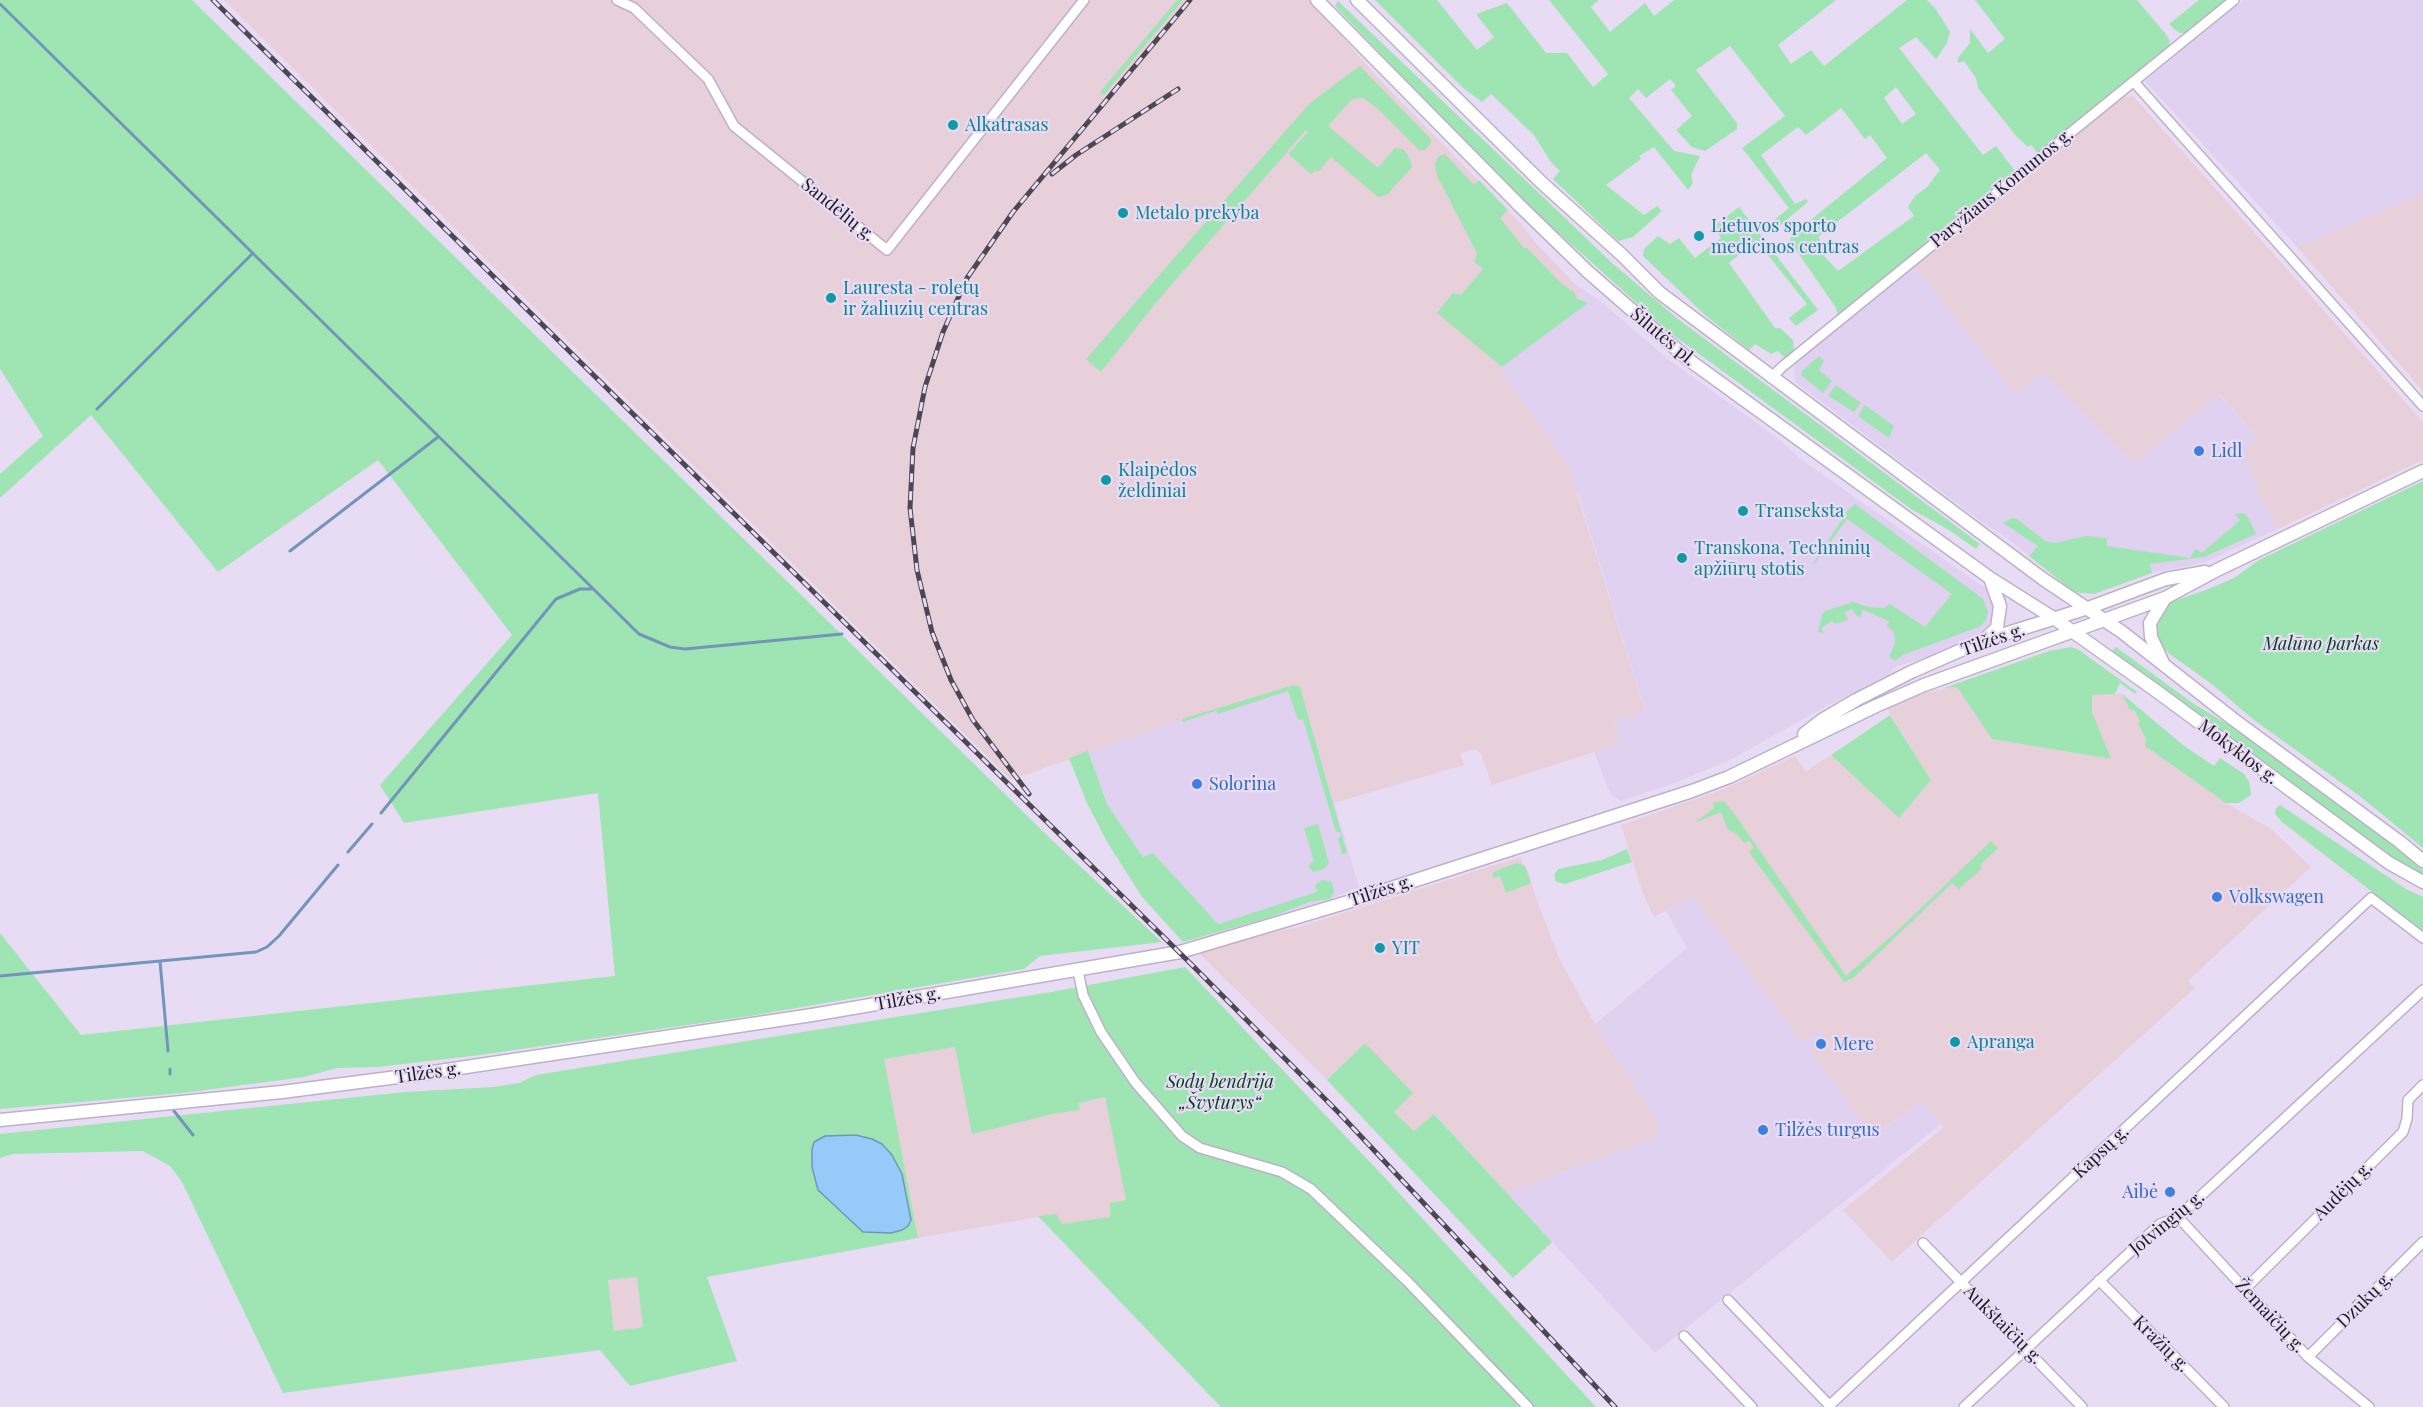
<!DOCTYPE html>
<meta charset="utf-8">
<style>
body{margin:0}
canvas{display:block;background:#e8dcf5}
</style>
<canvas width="2423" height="1407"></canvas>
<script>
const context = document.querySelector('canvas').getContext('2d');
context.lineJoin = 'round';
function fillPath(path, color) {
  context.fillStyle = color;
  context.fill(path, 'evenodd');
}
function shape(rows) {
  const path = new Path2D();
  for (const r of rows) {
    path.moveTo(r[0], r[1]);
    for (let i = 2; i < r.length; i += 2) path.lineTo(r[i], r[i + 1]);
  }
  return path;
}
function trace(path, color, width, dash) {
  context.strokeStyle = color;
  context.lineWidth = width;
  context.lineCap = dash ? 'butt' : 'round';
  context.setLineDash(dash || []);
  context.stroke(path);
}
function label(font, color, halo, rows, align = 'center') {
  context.font = font + ' "Playfair Display",serif';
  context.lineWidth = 4.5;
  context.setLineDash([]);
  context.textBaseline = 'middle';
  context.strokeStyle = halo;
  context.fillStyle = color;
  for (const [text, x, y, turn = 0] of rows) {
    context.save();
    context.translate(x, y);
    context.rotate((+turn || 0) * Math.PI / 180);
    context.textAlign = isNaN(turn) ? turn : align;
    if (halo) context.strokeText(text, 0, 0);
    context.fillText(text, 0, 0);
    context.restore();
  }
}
const built = shape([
 [2244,0,2423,0,2423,194,2297,247,2145,81],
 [1914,266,2015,392,2044,373,2134,463,2219,394,2258,439,2259,495,2278,529,2203,563,2151,573,2094,594,2074,592,2004,536,1979,520,1795,382,1794,368,1797,362],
 [1576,285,1598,299,1669,360,1779,439,1802,460,1985,588,1993,600,1995,624,1988,633,1936,656,1897,666,1888,675,1825,707,1730,760,1675,783,1621,801,1613,796,1608,788,1594,752,1619,744,1615,722,1645,711,1578,493,1499,369,1587,303,1582,300],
 [1300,687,1359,887,1330,899,1222,931,1143,857,1107,804,1088,751,1183,719],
 [1692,896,1802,1042,1821,1029,1827,1039,1811,1051,1873,1135,1922,1102,1941,1124,1655,1353,1507,1193,1656,1137,1658,1122,1595,1024,1687,948,1666,911]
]);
const industrial = shape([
 [224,0,1310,0,1379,79,1521,224,1535,242,1576,285,1582,300,1588,303,1499,369,1568,464,1645,712,1615,722,1619,744,1492,785,1481,754,1475,749,1460,753,1464,765,1334,803,1300,688,1296,685,1183,719,1011,780],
 [2133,96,2423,422,2423,460,2278,529,2259,495,2245,450,2258,439,2220,394,2134,463,2044,373,2015,393,1914,266,2119,100,2125,97],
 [2423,194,2423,391,2297,247],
 [1957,686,1992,739,2110,759,2090,708,2092,694,2122,694,2130,710,2134,710,2140,722,2138,724,2146,739,2146,747,2226,803,2271,829,2311,867,2188,981,2195,988,1892,1262,1843,1210,1944,1127,1922,1102,1872,1135,1810,1051,1827,1039,1821,1029,1802,1043,1692,896,1654,917,1643,894,1621,825,1724,789,1795,756,1806,771,1831,755,1899,818,1931,780,1886,707,1909,696],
 [1520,857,1528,872,1534,893,1560,960,1595,1024,1658,1122,1656,1137,1507,1193,1435,1114,1414,1131,1394,1112,1365,1043,1327,1080,1199,953,1251,937,1299,927],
 [956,1047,1052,1114,1079,1110,1078,1103,1105,1097,1127,1200,1110,1217,1061,1224,1056,1214,918,1238,884,1059],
 [637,1276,643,1327,614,1331,608,1280]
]);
const green = shape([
 [0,0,192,0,1055,843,1162,942,1040,956,1024,969,750,1016,480,1055,378,1067,337,1068,304,1077,183,1093,0,1109,0,933,81,1035,615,976,598,793,404,823,380,785,512,635,378,460,218,572,91,415,0,498,0,474,43,436,0,369],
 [1177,0,1183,0,1104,95,1100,92],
 [1375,0,1437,0,1477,50,1494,37,1476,14,1507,3,1546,53,1567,53,1593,87,1608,74,1549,0,1599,0,1591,7,1610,32,1645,3,1654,16,1674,0,1836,0,1778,45,1791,64,1811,50,1824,66,1907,0,1927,0,1935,8,1950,32,1947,43,1936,59,1916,37,1899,48,1983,155,1996,146,2015,171,1838,315,1836,308,1790,241,1791,236,1887,158,1870,135,1865,139,1841,108,1806,135,1798,127,1761,155,1795,204,1806,199,1808,202,1779,226,1773,221,1789,208,1742,148,1785,116,1730,46,1696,70,1737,123,1737,129,1705,151,1692,147,1676,130,1692,116,1671,90,1676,86,1670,79,1646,98,1638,89,1629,98,1674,151,1700,156,1691,175,1693,183,1688,190,1654,147,1639,156,1641,159,1606,185,1644,215,1657,206,1662,211,1633,237,1618,241,1553,179,1560,171,1551,162,1534,135,1491,94,1482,102,1462,87],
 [1896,87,1916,114,1902,124,1884,98],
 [1926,153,1940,170,1927,187,1915,196,1908,207,1914,216,1838,271,1824,256,1828,250,1818,237],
 [1975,0,2137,0,2165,33,2170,41,2169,46,2037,153,2031,145,2028,147,2017,137,1978,88,1976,78,1964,61,1958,63,1958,58,1970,43,1970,29,1988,53,2005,39],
 [2199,0,2226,0,2185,33,2180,33,2174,29,2169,24],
 [1338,1,1612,263,1678,319,1980,544,1976,549,1949,530,1911,509,1669,332,1521,199,1478,155,1335,6],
 [1360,66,1431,139,1431,143,1425,150,1419,150,1376,107,1363,98,1352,99,1328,126,1378,168,1395,148,1403,149,1408,155,1412,167,1387,195,1378,197,1331,157,1318,172,1316,170,1311,174,1288,154,1308,132,1306,130,1159,299,1101,372,1086,359,1310,103],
 [1445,154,1474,185,1479,180,1508,210,1500,218,1524,248,1527,248,1561,283,1575,293,1576,298,1588,303,1502,367,1437,313,1453,293,1461,295,1483,269,1474,262,1477,253,1437,176,1435,163,1439,156],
 [1739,207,1818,310,1796,326,1789,318,1807,304,1756,240,1729,263,1775,328,1780,328,1793,340,1794,351,1785,358,1778,351,1771,354,1755,344,1749,350,1705,315,1643,256,1644,249,1658,236,1670,244,1679,238,1695,258,1721,238,1713,227],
 [1819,356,1824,361,1819,370,1832,381,1823,393,1801,375,1802,371],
 [1836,385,1861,403,1854,412,1828,396],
 [1865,405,1894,426,1889,438,1858,416],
 [2423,481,2423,848,2361,797,2254,720,2213,685,2171,655,2161,646,2156,637,2155,623,2161,610,2171,602,2206,590,2234,578,2259,560],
 [1855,504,1983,599,1988,612,1986,620,1981,626,1903,655,1895,661,1889,657,1895,643,1894,632,1887,626,1889,621,1863,610,1860,617,1856,615,1852,609,1844,613,1848,620,1835,624,1832,621,1821,628,1824,633,1818,632,1822,615,1825,611,1853,602,1869,607,1884,608,1890,604,1925,627,1952,594,1847,519,1813,566,1814,562,1849,509],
 [2243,513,2248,517,2256,534,2204,557,2150,564,2152,573,2094,594,2074,592,2029,556,2038,546,2003,523,2012,518,2017,519,2045,541,2055,543,2086,536,2107,538,2107,546,2190,558,2195,549,2202,553,2240,520,2235,514],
 [2071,647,2079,650,2137,692,2135,694,2120,683,2115,694,2092,695,2092,712,2111,759,1992,739,1957,687,1944,688,2049,651],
 [2116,647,2194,704,2229,725,2402,852,2423,870,2423,877,2404,866,2111,652],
 [1294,685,1300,687,1347,853,1342,854,1338,838,1341,837,1340,832,1336,832,1303,719,1298,720,1288,691,1218,714,1216,711,1183,722,1182,719],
 [2122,694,2183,745,2214,766,2220,758,2244,774,2249,782,2251,795,2239,803,2226,803,2145,746,2146,739,2138,724,2140,721,2134,710,2130,710],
 [1890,715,1931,780,1899,818,1831,755],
 [1088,751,1107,804,1143,857,1153,853,1218,924,1317,892,1315,885,1322,880,1332,882,1334,893,1330,899,1309,902,1271,917,1183,942,1142,897,1106,840,1087,803,1069,758],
 [1724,801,1738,819,1846,976,1895,933,1991,841,1998,848,1980,865,1982,868,1959,889,1952,883,1853,978,1844,982,1749,852,1754,848,1749,841,1744,843,1736,833,1728,830,1721,812,1694,823,1714,808,1713,803],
 [2280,805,2406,889,2423,897,2423,931,2282,822,2275,814,2276,808],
 [1318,824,1329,864,1324,869,1313,872,1308,866,1314,861,1304,828],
 [1627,849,1632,862,1565,884,1556,882,1554,875,1558,869,1602,860],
 [1517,863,1525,866,1531,883,1506,893,1500,876,1493,878,1493,872],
 [1185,967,1387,1180,1596,1407,1221,1407,1038,1216,1056,1214,1062,1224,1110,1217,1110,1203,1126,1200,1105,1097,1078,1103,1080,1110,1052,1114,972,1134,955,1047,884,1059,918,1238,707,1277,737,1361,630,1386,600,1350,283,1393,182,1182,170,1166,143,1151,13,1154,0,1158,0,1134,405,1092,493,1087,519,1083,536,1075,1051,992],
 [637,1277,643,1327,614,1331,608,1280],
 [1365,1043,1413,1093,1394,1112,1414,1131,1434,1114,1552,1242,1513,1278,1327,1080]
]);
const water = shape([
 [856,1135,872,1139,882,1144,892,1155,902,1174,911,1220,908,1226,902,1230,891,1233,863,1232,818,1190,812,1167,812,1149,814,1142,825,1136,856,1135]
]);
const stream = shape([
 [0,4,639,634,670,647,685,649,842,634],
 [97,409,253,253],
 [290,551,438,437],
 [381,813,556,599,580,589,593,589],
 [348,852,372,824],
 [160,961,168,1051],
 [0,976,256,952,267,947,279,936,338,865],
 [170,1069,170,1074],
 [174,1111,193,1135]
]);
const minor = shape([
 [617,0,634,8,708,79,734,126,887,250,1084,0],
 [2134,82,2423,406],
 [1771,378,1782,367,2234,0],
 [1078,971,1083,995,1101,1032,1135,1082,1182,1136,1200,1148,1282,1172,1311,1189,1407,1281,1528,1407],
 [2178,1217,2308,1357,2369,1407],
 [1923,1243,2082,1407],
 [2099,1280,2224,1407],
 [2245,1289,2403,1132,2407,1119,2408,1100,2423,1085],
 [1728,1300,1831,1407],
 [1684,1336,1752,1407],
 [2308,1357,2423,1242],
 [1830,1405,2371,898,2423,938],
 [1964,1407,2160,1224,2178,1217,2423,990]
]);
const major = shape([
 [1317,0,1519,205,1587,271,1689,360,1990,578,2055,619,2155,690,2389,863,2423,882],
 [1357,0,1542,183,1622,255,1660,293,2043,579,2122,632,2233,719,2400,842,2423,861],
 [1985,639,1997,628,2000,606,1990,578],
 [2163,663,2151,637,2150,623,2165,598],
 [1804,734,1822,720,1856,700,1911,672,1982,641,2088,608,2166,579,2205,572],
 [0,1120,282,1092,413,1075,812,1015,1180,952,1348,902,1692,791,1729,777,1876,706,1924,685,2165,598,2217,570,2423,471]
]);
const rail = shape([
 [213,0,1189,962,1339,1113,1615,1407],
 [1052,174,1076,155,1178,89],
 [1029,794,973,720,951,680,932,632,917,570,910,508,913,448,925,387,943,332,967,278,1013,212,1190,0]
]);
const markers = [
 [953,125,6,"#0f9aa8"],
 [1123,213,6,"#0f9aa8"],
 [1699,236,6,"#0f9aa8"],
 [831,298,6,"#0f9aa8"],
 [2199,451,6,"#3f7fe0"],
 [1106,480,6,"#0f9aa8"],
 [1743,511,6,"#0f9aa8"],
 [1682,558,6,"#0f9aa8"],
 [1197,784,6,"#3f7fe0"],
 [2217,897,6,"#3f7fe0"],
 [1380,948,6,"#0f9aa8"],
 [1955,1042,6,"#0f9aa8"],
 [1821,1044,6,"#3f7fe0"],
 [1763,1130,6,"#3f7fe0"],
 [2170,1192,6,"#3f7fe0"]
];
const cultureNames = [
 ["Alkatrasas",965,125],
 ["Metalo prekyba",1135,213],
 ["Lietuvos sporto",1711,226],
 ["medicinos centras",1711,247],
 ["Lauresta - roletų",843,288],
 ["ir žaliuzių centras",843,309],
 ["Klaipėdos",1118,470],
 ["želdiniai",1118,491],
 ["Transeksta",1755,511],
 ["Transkona, Techninių",1694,548],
 ["apžiūrų stotis",1694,569],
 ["YIT",1392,948],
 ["Apranga",1967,1042]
];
const streetNames = [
 ["Paryžiaus Komunos g.",2002,188,-39],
 ["Sandėlių g.",838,210,39],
 ["Šilutės pl.",1663,337,40],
 ["Tilžės g.",1993,640,-19],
 ["Mokyklos g.",2238,752,37],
 ["Tilžės g.",1381,891,-18],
 ["Tilžės g.",908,999,-10],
 ["Tilžės g.",428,1073,-8],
 ["Kapsų g.",2101,1152,-43],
 ["Audėjų g.",2343,1191,-45],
 ["Jotvingių g.",2167,1223,-39],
 ["Dzūkų g.",2365,1300,-45],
 ["Žemaičių g.",2270,1316,47],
 ["Aukštaičių g.",2003,1325,45],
 ["Kražių g.",2161,1344,45]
];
const shopNames = [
 ["Lidl",2211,451],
 ["Solorina",1209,784],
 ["Volkswagen",2229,897],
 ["Mere",1833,1044],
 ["Tilžės turgus",1775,1130],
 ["Aibė",2158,1192,"right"]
];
const parkNames = [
 ["Malūno parkas",2321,644],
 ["Sodų bendrija",1220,1082],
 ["„Švyturys“",1220,1103]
];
fillPath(built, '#e1d1f1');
fillPath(industrial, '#e8d0db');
fillPath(green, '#9fe4b3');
fillPath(water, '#95caf9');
trace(water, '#7296b9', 1.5);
trace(stream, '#7296b9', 3);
trace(minor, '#bdb1c9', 12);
trace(major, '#bdb1c9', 15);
trace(minor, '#fff', 9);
trace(major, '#fff', 12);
trace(rail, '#4d4754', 5);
trace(rail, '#e8dcf5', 3, [9]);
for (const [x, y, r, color] of markers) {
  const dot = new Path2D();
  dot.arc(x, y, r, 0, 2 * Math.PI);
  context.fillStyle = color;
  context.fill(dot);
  trace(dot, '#e8dcf5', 2);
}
label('18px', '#0d838f', '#e8dcf5', cultureNames, 'left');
label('18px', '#1f1b24', '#e8dcf5', streetNames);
label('18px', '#366cbe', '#e8dcf5', shopNames, 'left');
label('italic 18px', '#044321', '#e8dcf5', parkNames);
</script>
